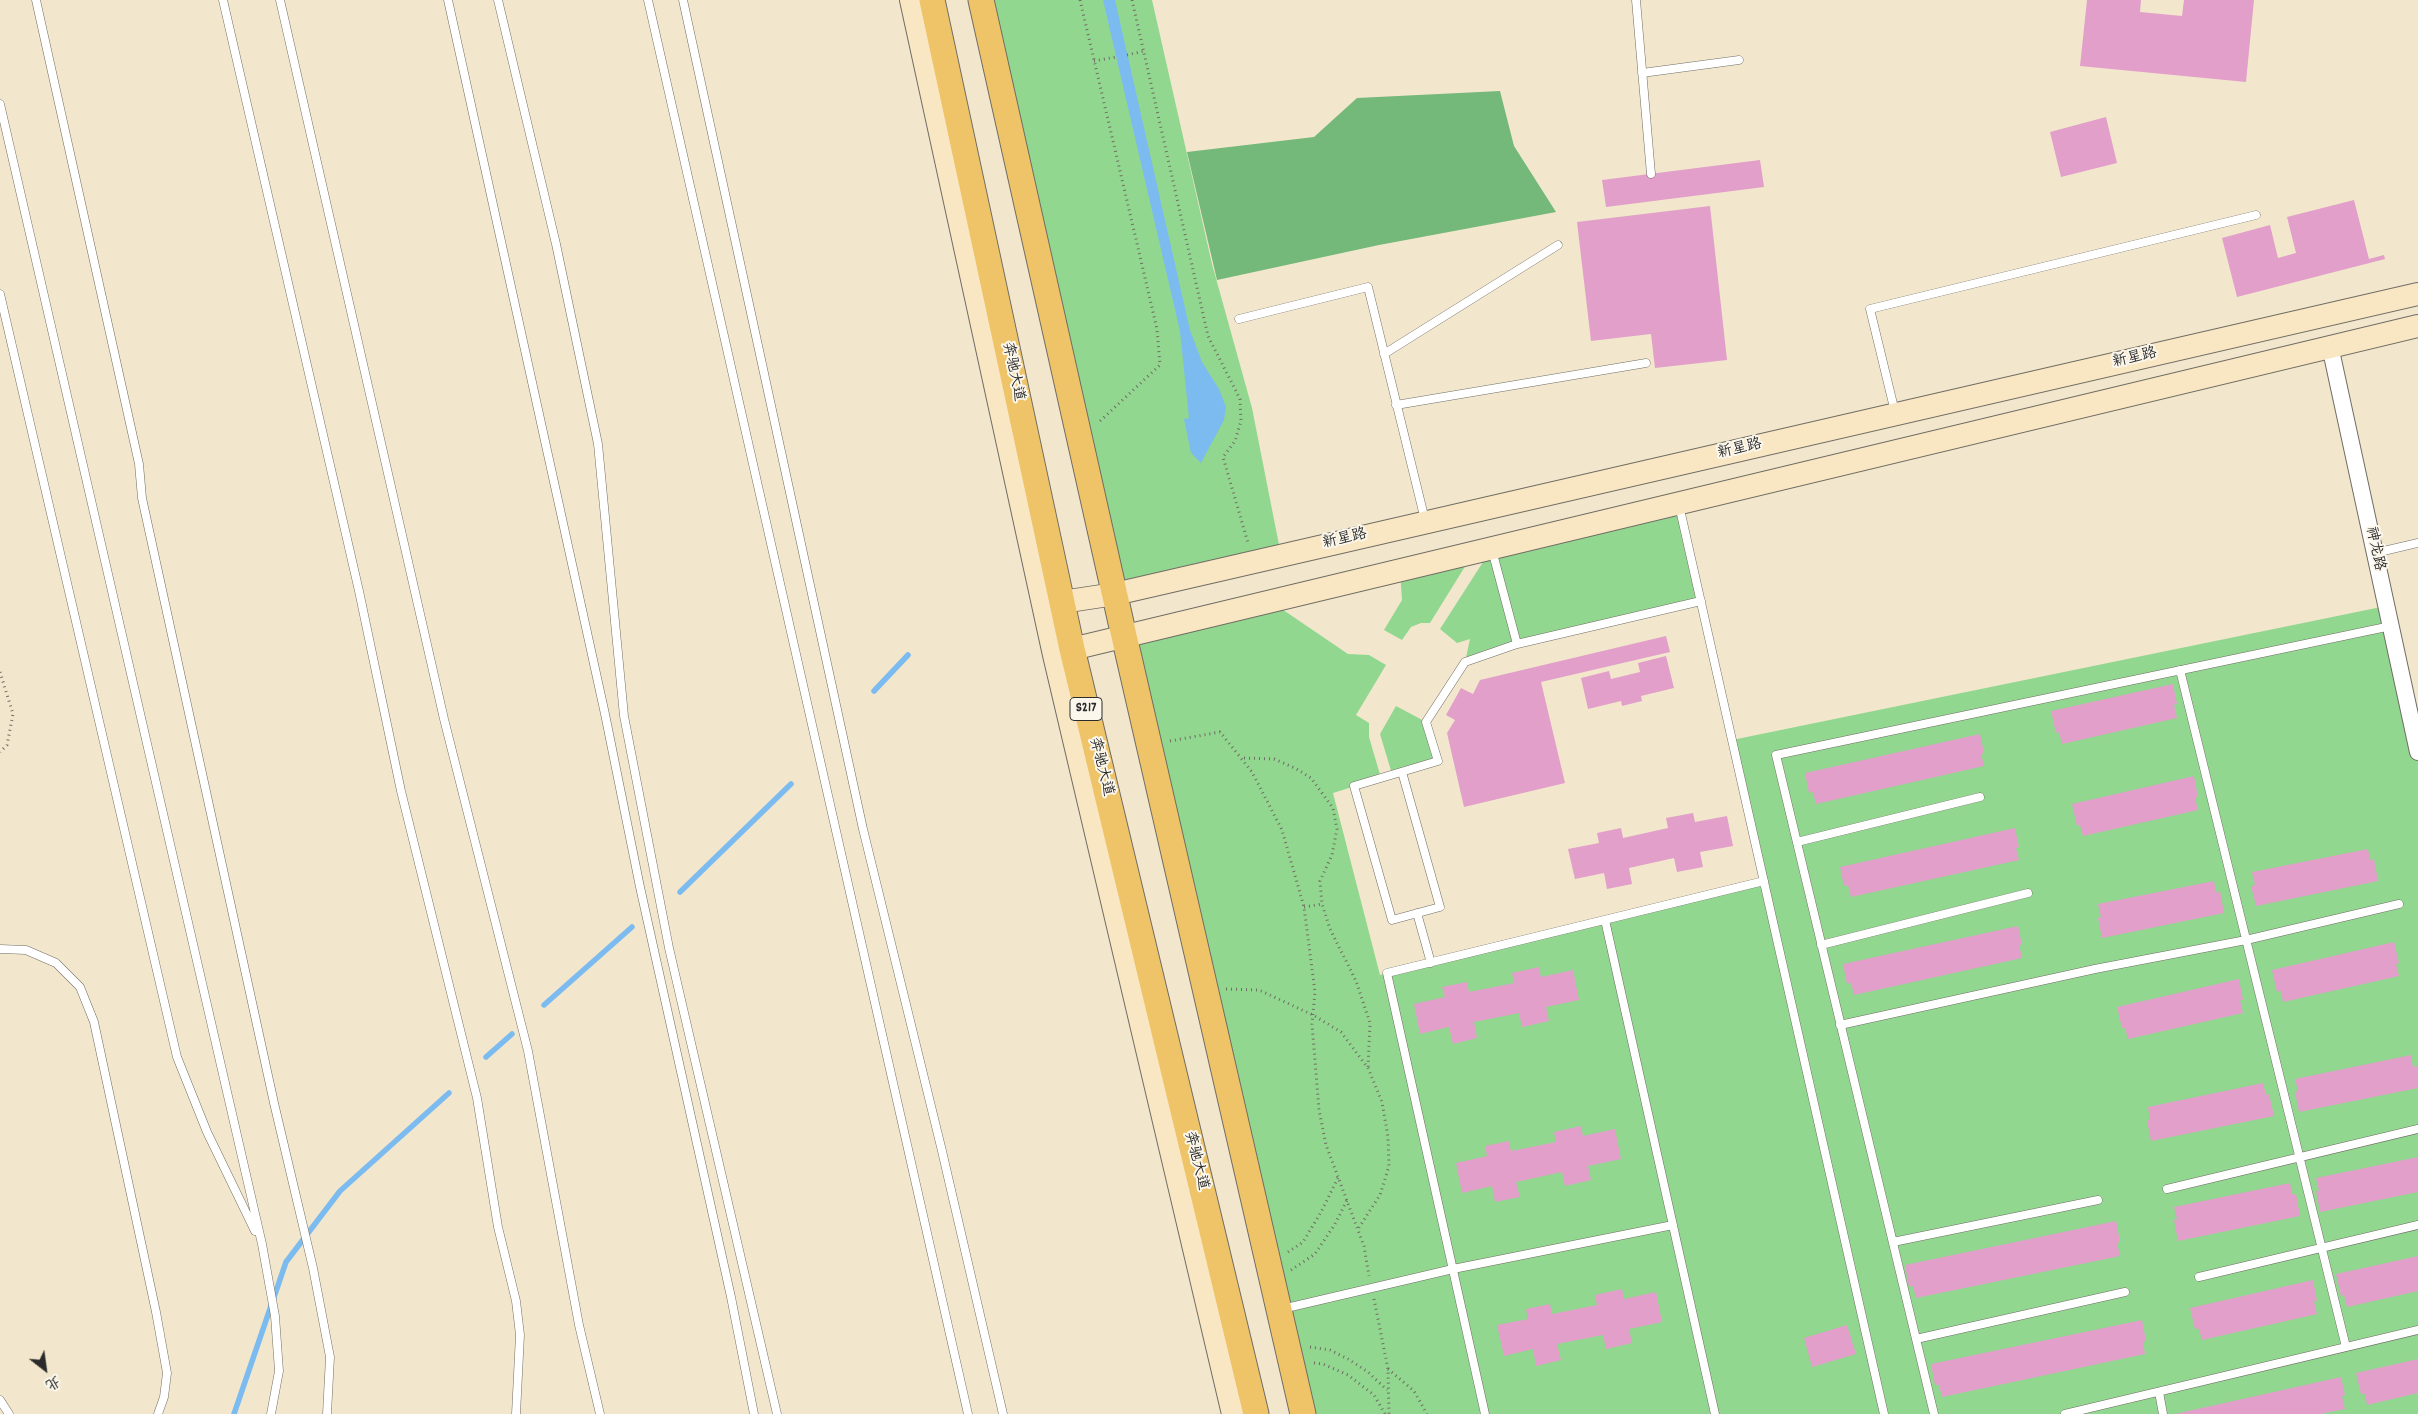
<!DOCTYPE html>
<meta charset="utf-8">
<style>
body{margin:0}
#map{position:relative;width:2418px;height:1414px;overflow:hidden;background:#f2e7cd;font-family:Dekko,"LXGW WenKai TC",sans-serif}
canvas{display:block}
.north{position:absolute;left:20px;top:1344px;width:50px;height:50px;-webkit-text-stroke:4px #fbf7ec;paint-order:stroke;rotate:150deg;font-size:14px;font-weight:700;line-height:20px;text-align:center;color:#2b2b2b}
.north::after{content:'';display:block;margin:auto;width:18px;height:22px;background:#2b2b2b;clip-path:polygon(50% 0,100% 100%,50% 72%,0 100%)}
</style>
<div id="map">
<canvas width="2418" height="1414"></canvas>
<div class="north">北</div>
</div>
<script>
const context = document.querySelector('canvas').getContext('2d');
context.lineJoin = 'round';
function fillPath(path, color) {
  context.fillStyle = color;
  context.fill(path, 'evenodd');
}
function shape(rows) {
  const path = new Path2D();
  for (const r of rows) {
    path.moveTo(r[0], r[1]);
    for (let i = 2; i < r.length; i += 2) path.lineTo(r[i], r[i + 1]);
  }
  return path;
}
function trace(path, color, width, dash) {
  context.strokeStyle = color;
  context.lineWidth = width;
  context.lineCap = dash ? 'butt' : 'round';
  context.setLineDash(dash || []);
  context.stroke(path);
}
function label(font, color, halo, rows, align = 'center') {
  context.font = font + ' Dekko,"LXGW WenKai TC",sans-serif';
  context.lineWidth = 4;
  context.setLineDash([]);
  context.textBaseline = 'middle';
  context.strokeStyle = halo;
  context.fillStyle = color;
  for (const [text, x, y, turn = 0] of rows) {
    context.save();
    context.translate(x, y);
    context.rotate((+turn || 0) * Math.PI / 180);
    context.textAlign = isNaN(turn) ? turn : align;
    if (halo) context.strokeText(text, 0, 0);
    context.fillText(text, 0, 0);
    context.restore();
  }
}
const green = shape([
 [981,0,1152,0,1212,264,1252,408,1281,555,1115,594],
 [1679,503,1701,601,1517,644,1465,662,1470,639,1457,643,1440,629,1492,548],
 [1474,552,1430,623,1421,623,1411,627,1402,640,1384,630,1402,600,1400,570],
 [1270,601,1348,654,1369,655,1386,665,1356,715,1369,723,1369,737,1381,778,1333,793,1380,975,1764,881,1732,740,2386,606,2418,752,2418,1414,1303,1414,1124,636],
 [1396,706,1426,722,1438,761,1392,774,1380,734]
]);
const forest = shape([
 [1500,91,1514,146,1556,212,1379,245,1217,280,1187,152,1314,137,1357,98]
]);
const water = shape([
 [1103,0,1115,0,1190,330,1202,362,1219,389,1226,407,1224,420,1201,463,1191,453,1184,419,1189,418,1180,331]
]);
const stream = shape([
 [874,691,908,655],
 [680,892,791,784],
 [544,1005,632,927],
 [486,1057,512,1034],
 [234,1414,286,1262,340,1191,449,1093]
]);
const building = shape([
 [2087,0,2141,0,2140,12,2182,16,2184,0,2254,0,2246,82,2080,66],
 [2106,117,2117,163,2061,177,2050,132],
 [1760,160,1764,187,1606,207,1602,180],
 [2354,200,2369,259,2384,255,2385,259,2237,297,2222,238,2270,225,2278,258,2296,253,2287,217],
 [1710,206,1727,360,1655,368,1651,334,1591,341,1577,222],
 [1666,636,1670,652,1541,682,1565,783,1464,807,1447,733,1455,720,1446,715,1461,688,1473,694,1480,680],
 [1666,656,1674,688,1641,696,1642,701,1622,706,1621,701,1588,709,1581,678,1609,671,1611,679,1640,672,1638,663],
 [2173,684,2177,704,2174,705,2177,718,2062,744,2059,732,2056,733,2051,711],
 [1980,734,1984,753,1981,754,1984,766,1816,804,1813,792,1809,793,1805,773],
 [2194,776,2198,797,2195,798,2198,810,2083,836,2080,825,2077,826,2072,804],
 [1693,813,1695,822,1727,816,1733,846,1700,852,1703,867,1677,872,1674,858,1629,868,1632,884,1607,889,1604,873,1575,879,1568,849,1599,843,1597,833,1621,828,1623,838,1668,828,1666,818],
 [2015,828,2019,847,2016,848,2019,860,1851,897,1848,885,1844,886,1840,867],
 [2368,849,2370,860,2374,859,2378,881,2256,906,2251,886,2255,885,2252,872],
 [2214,881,2216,892,2220,891,2224,913,2102,938,2098,918,2101,917,2098,904],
 [2018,926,2022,945,2019,945,2022,958,1854,995,1851,983,1847,984,1843,964],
 [2394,942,2399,963,2396,964,2399,976,2283,1002,2281,991,2277,992,2272,970],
 [1539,967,1541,977,1573,970,1579,1000,1546,1007,1549,1021,1522,1027,1519,1013,1474,1022,1477,1038,1453,1044,1449,1027,1420,1034,1414,1004,1445,997,1442,987,1467,982,1469,992,1514,983,1512,973],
 [2239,979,2243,1000,2240,1000,2243,1013,2128,1039,2125,1028,2122,1028,2117,1007],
 [2411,1055,2413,1067,2417,1066,2418,1088,2299,1112,2295,1092,2298,1091,2295,1079],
 [2263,1083,2266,1095,2269,1094,2274,1116,2151,1141,2147,1120,2150,1120,2148,1107],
 [1581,1126,1583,1136,1615,1129,1621,1159,1588,1166,1591,1180,1565,1186,1562,1172,1516,1182,1520,1197,1495,1202,1492,1186,1462,1193,1456,1163,1487,1156,1485,1146,1509,1141,1511,1151,1556,1142,1554,1132],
 [2418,1157,2418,1192,2320,1212,2316,1191,2319,1191,2316,1178],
 [2290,1183,2292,1194,2296,1194,2300,1216,2178,1241,2174,1220,2177,1219,2174,1207],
 [2116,1221,2120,1242,2117,1243,2120,1256,1916,1298,1913,1286,1909,1287,1905,1265],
 [2418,1256,2418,1291,2347,1307,2344,1295,2341,1296,2336,1274],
 [2313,1280,2317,1301,2314,1301,2317,1314,2202,1340,2199,1329,2195,1329,2190,1308],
 [1622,1289,1624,1299,1656,1292,1662,1322,1629,1329,1632,1343,1606,1349,1603,1335,1557,1344,1561,1360,1536,1366,1533,1349,1504,1356,1497,1325,1528,1319,1526,1309,1550,1304,1552,1314,1597,1305,1595,1295],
 [2142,1320,2146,1341,2143,1342,2145,1354,1942,1397,1939,1385,1935,1385,1931,1364],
 [1847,1325,1856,1354,1812,1367,1804,1338],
 [2418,1359,2418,1393,2367,1405,2365,1394,2361,1394,2356,1373],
 [2341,1377,2345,1395,2342,1396,2345,1409,2320,1414,2175,1414]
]);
const path = shape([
 [1080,0,1157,329,1160,365,1098,423],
 [1132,0,1208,336,1240,399,1241,421,1235,441,1223,457,1248,543],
 [1127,55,1144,51],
 [1094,61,1116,57],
 [0,672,13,714,7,745,0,752],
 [1170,741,1220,732,1252,772,1282,830,1304,907,1315,992,1312,1024,1319,1110,1326,1145,1364,1246,1369,1276],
 [1244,758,1274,759,1295,768,1311,778,1333,808,1337,829,1332,855,1320,881,1322,904,1330,929,1356,981,1370,1023,1368,1068],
 [1304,907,1322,904],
 [1226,989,1259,990,1313,1015,1341,1032,1368,1068,1382,1102,1388,1137,1389,1166,1380,1195,1358,1229],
 [1288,1252,1303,1242,1321,1212,1338,1178],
 [1291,1270,1315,1254,1335,1224,1347,1200],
 [1374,1299,1388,1369,1389,1414],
 [1310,1347,1330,1350,1348,1359,1368,1372,1387,1390],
 [1314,1363,1323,1364,1348,1375,1374,1395,1385,1414],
 [1388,1369,1414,1391,1427,1414]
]);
const lane = shape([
 [36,0,139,464,142,498,274,1103,313,1268,330,1357,327,1414],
 [223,0,359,591,401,791,477,1098,498,1227,516,1301,520,1335,516,1414],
 [280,0,444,719,528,1051,579,1325,600,1414],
 [448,0,605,714,640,887,731,1297,754,1414],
 [498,0,556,244,598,444,624,716,669,948,777,1414],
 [648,0,968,1414],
 [683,0,863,829,942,1151,1003,1414],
 [1636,0,1651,174],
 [1642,73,1739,60],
 [0,104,262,1244,275,1316,279,1371,271,1414],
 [0,294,177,1057,207,1132,255,1231],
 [1239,319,1368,287,1425,520],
 [1384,354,1558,245],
 [1396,405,1646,363],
 [1895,412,1870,309,2256,215],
 [1679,505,1884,1414],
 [2375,553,2418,543],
 [1517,644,1701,601],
 [2180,670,2346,1347],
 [1402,772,1440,907,1392,920,1354,786,1438,761,1426,722,1465,662,1517,644,1492,550],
 [1797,842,1980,797],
 [1417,913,1431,963],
 [1605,920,1715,1414],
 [1821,945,2028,893],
 [0,949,26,950,56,963,80,987,94,1022,156,1312,167,1373,164,1397,158,1414],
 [1840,1025,2095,969,2246,940,2399,904],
 [2167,1189,2418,1129],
 [1893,1242,2098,1200],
 [2199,1277,2418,1225],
 [1282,1309,1453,1269,1673,1225],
 [1916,1339,2125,1292],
 [2159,1392,2163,1414],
 [0,1400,9,1414],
 [1485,1414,1387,973,1764,881],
 [1934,1414,1776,755,2391,626],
 [2065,1414,2418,1330]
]);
const street = shape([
 [2330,346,2418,752]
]);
const secondary = shape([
 [911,0,1054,655,1233,1414],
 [1062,602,1115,594,2418,294],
 [1072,649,2418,326]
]);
const primary = shape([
 [932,0,1072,649,1256,1414],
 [981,0,1124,636,1303,1414]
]);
const shields = [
 [1086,709,32]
];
const shieldNames = [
 ["S217",1086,709]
];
const streetNames = [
 ["新星路",2135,359,-13],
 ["奔驰大道",1012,372,78],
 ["新星路",1740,450,-13],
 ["新星路",1345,540,-13],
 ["神龙路",2374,549,78],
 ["奔驰大道",1100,767,76],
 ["奔驰大道",1195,1161,76]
];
fillPath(green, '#91d790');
fillPath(forest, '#74b87a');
fillPath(water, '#7cbbf0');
trace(stream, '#7cbbf0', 5.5);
fillPath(building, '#e19fc9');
trace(lane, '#716d64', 9);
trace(street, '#716d64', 18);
trace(secondary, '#716d64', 24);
trace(primary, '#716d64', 27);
trace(path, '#716d64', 3, [1, 4]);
trace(lane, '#fff', 8);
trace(street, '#fff', 16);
trace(secondary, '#f9e7c3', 22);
trace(primary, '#efc469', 25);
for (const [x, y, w] of shields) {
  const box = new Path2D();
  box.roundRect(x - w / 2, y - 11.5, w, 23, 4);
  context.fillStyle = '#fbf7ec';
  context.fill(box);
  trace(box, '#2b2b2b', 1);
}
label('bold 14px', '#2b2b2b', null, shieldNames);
label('15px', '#2b2b2b', '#fbf7ec', streetNames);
</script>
